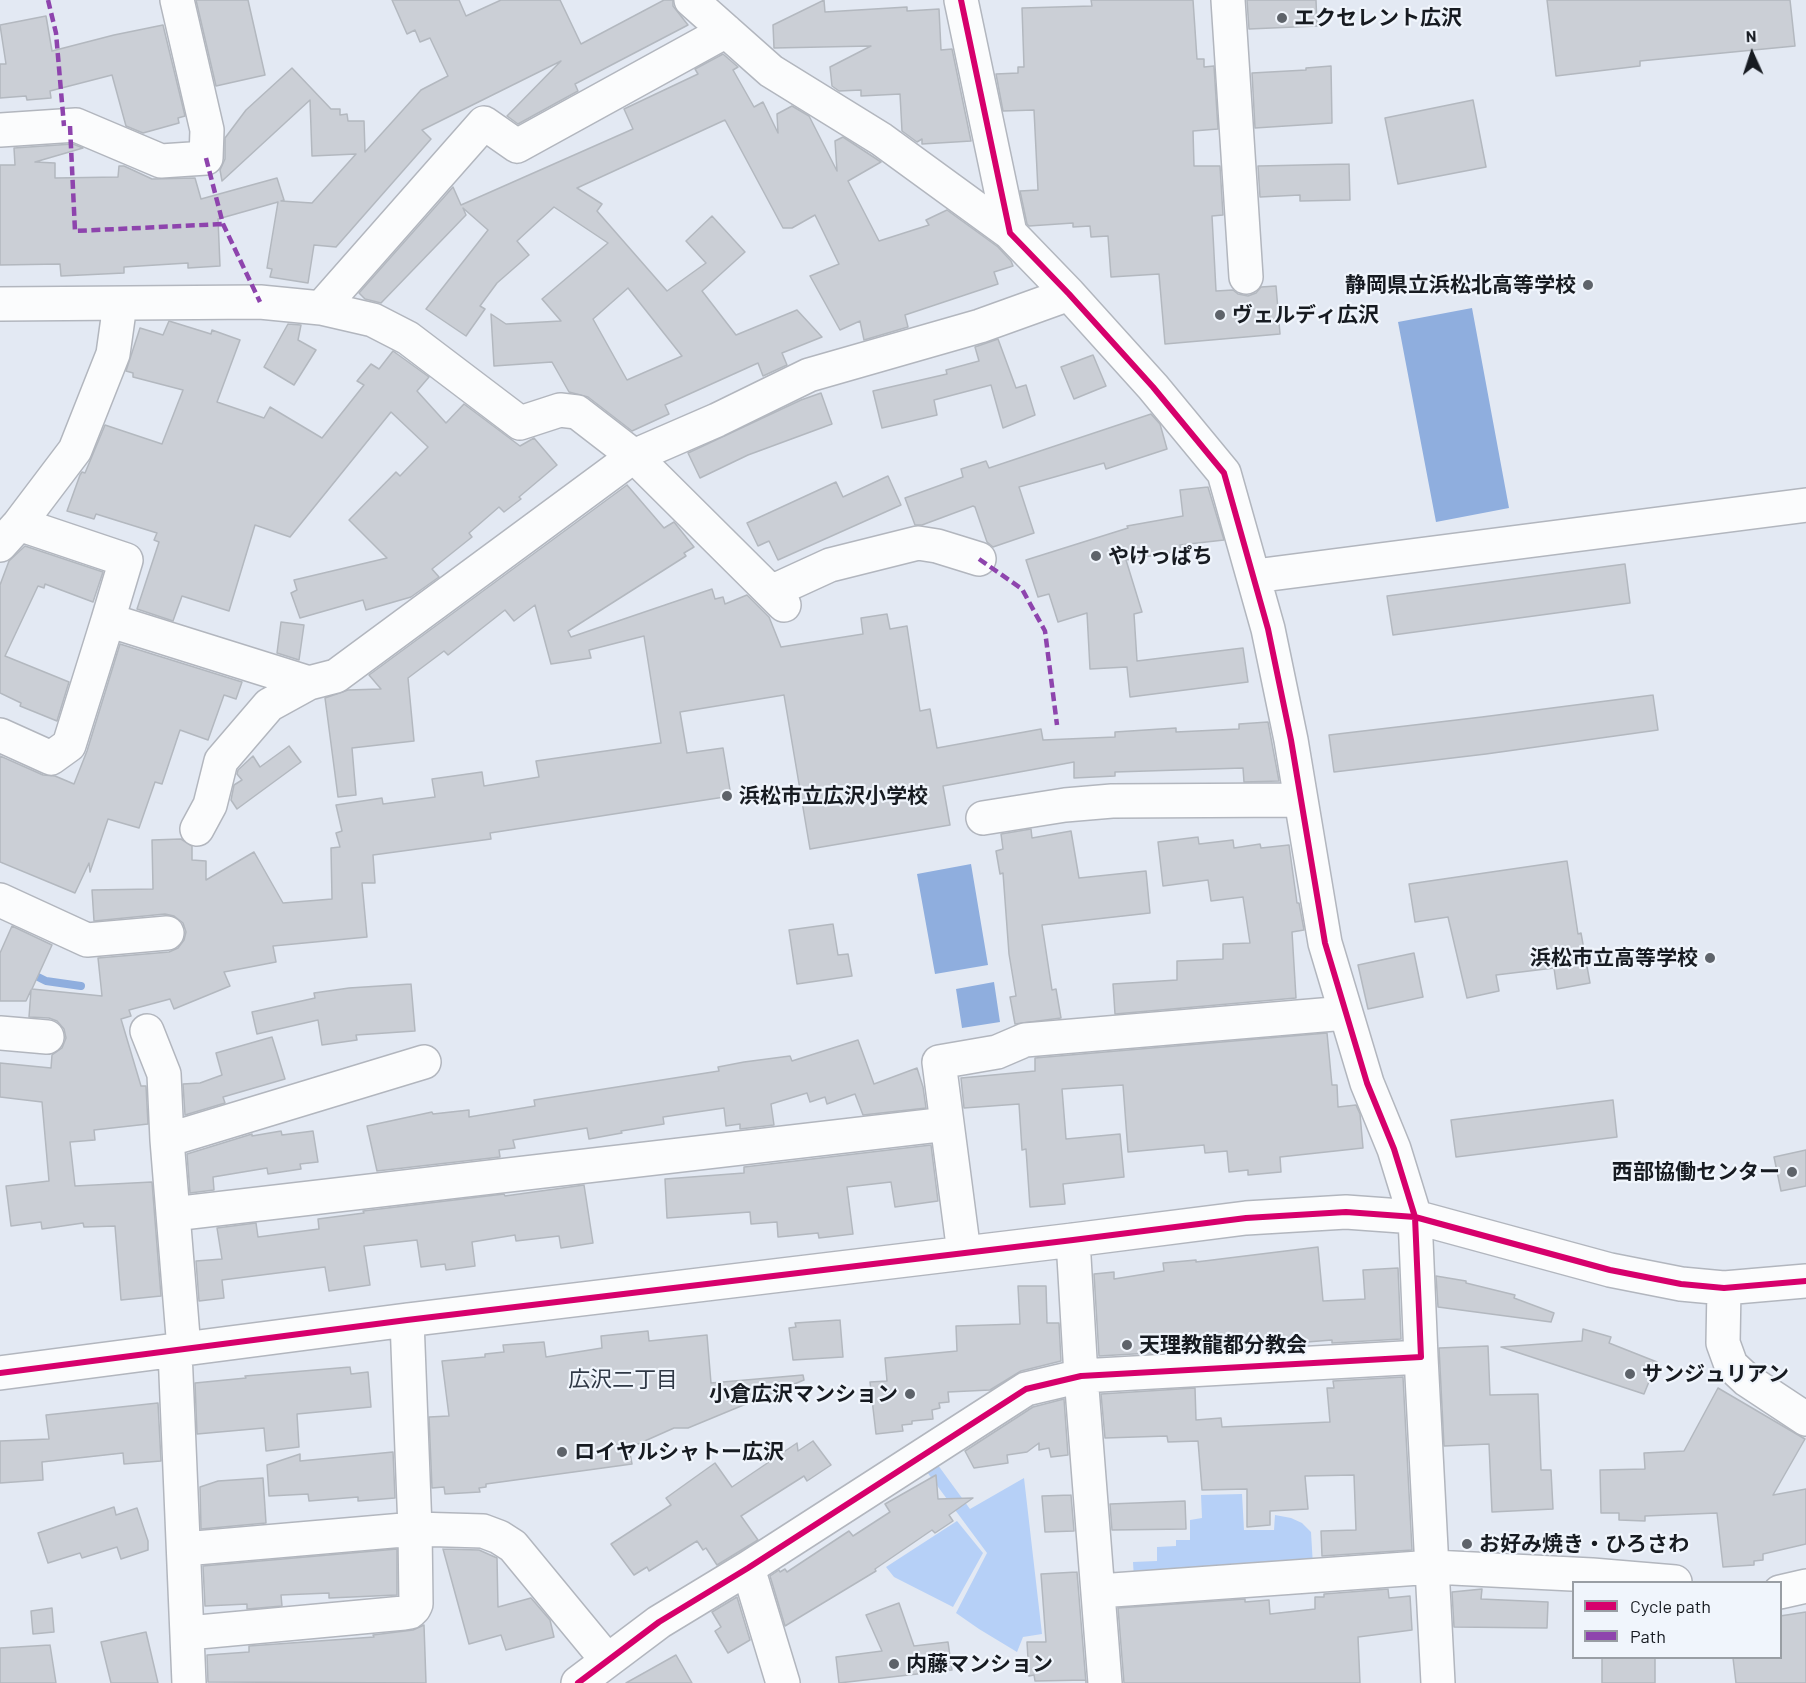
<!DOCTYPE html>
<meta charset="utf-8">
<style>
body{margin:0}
#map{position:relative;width:1806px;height:1683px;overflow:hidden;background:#e3e9f3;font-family:Barlow,sans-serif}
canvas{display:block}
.legend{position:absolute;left:1572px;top:1581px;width:210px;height:78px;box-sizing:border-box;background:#f0f5fc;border:2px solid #999ea4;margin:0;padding:8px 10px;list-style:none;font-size:18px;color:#171b21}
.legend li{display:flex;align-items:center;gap:12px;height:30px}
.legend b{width:30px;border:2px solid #999ea4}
.north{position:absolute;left:1722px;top:24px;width:60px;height:60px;-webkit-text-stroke:4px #f0f5fc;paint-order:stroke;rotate:357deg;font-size:16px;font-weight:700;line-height:24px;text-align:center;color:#171b21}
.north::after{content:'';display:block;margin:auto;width:21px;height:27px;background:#171b21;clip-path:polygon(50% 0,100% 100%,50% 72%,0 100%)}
</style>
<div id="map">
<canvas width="1806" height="1683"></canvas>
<ul class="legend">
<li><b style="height:8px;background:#d6006c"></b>Cycle path</li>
<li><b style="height:8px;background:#8e44ad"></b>Path</li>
</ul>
<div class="north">N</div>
</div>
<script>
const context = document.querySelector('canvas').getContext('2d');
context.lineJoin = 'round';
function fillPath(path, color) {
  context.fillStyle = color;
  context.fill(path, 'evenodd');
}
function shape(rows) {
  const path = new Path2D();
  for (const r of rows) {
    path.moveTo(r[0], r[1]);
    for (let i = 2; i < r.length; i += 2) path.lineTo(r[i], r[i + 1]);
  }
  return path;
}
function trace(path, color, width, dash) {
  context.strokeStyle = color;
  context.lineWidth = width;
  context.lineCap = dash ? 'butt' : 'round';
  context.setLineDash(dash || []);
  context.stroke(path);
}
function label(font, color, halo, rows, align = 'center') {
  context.font = font + ' Barlow,"Noto Sans JP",sans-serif';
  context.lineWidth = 4.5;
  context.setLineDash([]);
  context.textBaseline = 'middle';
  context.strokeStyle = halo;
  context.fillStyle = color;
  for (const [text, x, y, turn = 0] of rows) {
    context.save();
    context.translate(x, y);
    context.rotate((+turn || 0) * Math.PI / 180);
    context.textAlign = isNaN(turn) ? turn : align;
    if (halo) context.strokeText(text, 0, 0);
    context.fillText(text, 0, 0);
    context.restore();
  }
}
const green = shape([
 [935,1461,970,1509,1024,1478,1042,1634,1023,1637,1017,1652,979,1629,956,1613,987,1553,924,1468],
 [1242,1494,1244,1530,1274,1530,1275,1515,1291,1518,1302,1523,1311,1532,1313,1566,1134,1579,1133,1562,1157,1561,1157,1547,1176,1546,1176,1540,1190,1540,1190,1520,1202,1518,1201,1495],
 [957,1521,983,1553,953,1607,894,1577,886,1567]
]);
const water = shape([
 [1472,308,1509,508,1436,522,1398,322],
 [971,864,988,965,935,974,917,874],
 [994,982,1000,1022,962,1028,956,989]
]);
const stream = shape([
 [30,973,46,981,81,986]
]);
const building = shape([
 [196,0,248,0,265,75,216,86,196,0],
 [392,0,459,0,466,16,501,0,560,0,581,44,664,0,673,0,673,6,688,25,575,84,578,91,518,124,507,116,561,61,422,130,431,139,336,247,314,245,308,283,270,277,272,269,267,268,278,202,218,219,220,266,188,268,188,263,124,267,124,273,61,276,60,264,0,265,0,165,15,165,14,148,73,144,83,148,35,162,55,163,55,178,118,177,119,166,124,166,152,179,195,178,201,199,277,178,284,200,281,201,312,203,356,154,312,156,310,100,222,181,220,170,225,159,225,138,246,110,292,68,331,109,340,109,340,115,347,114,348,121,364,121,365,152,421,90,448,76,430,38,420,42,415,30,407,34,392,0],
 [824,0,825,12,907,7,907,11,939,9,941,50,952,49,971,141,922,144,922,139,917,142,902,131,900,94,861,96,861,90,839,91,832,86,830,67,871,46,774,48,773,25,824,0],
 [1091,0,1193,0,1197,59,1204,59,1204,67,1214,66,1218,129,1193,131,1194,166,1220,166,1223,215,1212,216,1216,291,1233,290,1238,294,1248,296,1256,293,1261,287,1276,286,1280,334,1165,344,1159,274,1111,277,1108,236,1091,237,1090,226,1073,227,1073,223,1029,226,1027,224,1020,191,1038,190,1034,110,1003,111,996,74,1018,73,1018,67,1024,67,1022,8,1092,6,1091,0],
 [1247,0,1316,0,1317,26,1249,29,1247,0],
 [1547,0,1790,0,1795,46,1640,61,1640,66,1556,76,1547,0],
 [46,16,52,51,114,35,163,25,185,116,178,118,179,123,143,133,126,126,112,75,50,91,51,98,27,100,26,96,0,98,0,64,6,64,0,25,46,16],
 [723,54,738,67,733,70,754,107,763,102,778,133,777,114,792,106,809,116,837,171,835,141,843,137,881,162,848,181,879,241,929,225,926,220,947,210,998,247,1011,261,1013,266,994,272,998,284,905,315,908,327,864,340,860,321,840,330,810,276,839,264,815,215,792,228,783,228,725,120,577,188,602,204,597,211,667,291,706,263,686,241,712,216,745,252,702,291,736,335,797,310,822,337,782,353,787,365,763,376,758,363,665,405,669,414,632,431,588,397,569,392,552,362,494,366,491,314,506,324,561,321,542,299,608,243,554,207,517,241,529,255,497,283,480,306,485,309,466,336,426,309,488,230,463,208,466,215,381,303,365,299,359,293,453,187,461,205,633,129,624,109,698,74,695,69,723,54],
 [628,288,682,356,627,380,593,319,628,288],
 [1331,66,1332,123,1255,128,1252,73,1306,70,1306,68,1331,66],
 [1473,100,1486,167,1398,184,1385,118,1473,100],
 [1349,164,1350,200,1300,201,1300,195,1260,197,1258,166,1349,164],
 [169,321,211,334,212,330,240,340,217,402,264,418,270,407,322,438,364,385,357,381,371,364,379,369,393,351,429,377,417,391,446,423,464,404,520,446,534,438,557,465,519,497,521,499,504,512,499,507,469,533,472,537,432,569,439,577,411,597,366,610,363,600,300,618,291,593,297,590,294,580,387,558,349,520,396,472,400,476,428,447,391,412,290,537,255,525,229,611,182,596,173,621,137,609,159,542,154,540,157,533,96,514,94,519,67,511,80,475,82,472,85,473,105,425,162,444,183,390,133,377,133,373,126,371,140,328,163,335,169,321],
 [288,324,301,325,298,340,316,350,294,385,264,367,288,324],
 [998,339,1016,388,1026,385,1035,415,1003,428,991,385,934,400,937,415,882,428,873,391,947,374,946,370,979,361,975,347,998,339],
 [1093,355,1106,386,1074,399,1061,367,1093,355],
 [821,393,832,424,748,455,700,478,688,453,801,400,821,393],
 [1151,414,1160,424,1167,449,1106,469,1104,463,1019,487,1034,533,993,547,987,542,975,507,973,506,922,525,915,525,905,498,963,477,961,469,986,461,989,468,1151,414],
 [888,476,901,505,778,560,769,541,758,546,747,523,836,482,843,497,888,476],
 [627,485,664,528,674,522,694,547,684,553,686,556,568,631,571,637,712,589,715,599,723,597,725,604,747,595,769,617,781,647,863,634,861,618,887,614,890,629,907,626,920,711,930,709,937,748,1041,729,1043,740,1115,737,1115,732,1176,728,1176,732,1239,729,1239,724,1268,722,1279,781,1244,782,1243,768,1115,772,1115,776,1074,778,1074,762,943,786,950,825,810,849,784,695,680,712,687,753,723,748,731,796,490,833,491,839,373,855,375,883,362,883,367,937,273,946,276,962,224,972,230,986,174,1009,170,999,129,1010,131,1016,121,1019,141,1086,146,1086,148,1124,94,1130,95,1140,70,1142,75,1186,152,1182,161,1296,121,1300,115,1226,84,1227,83,1223,42,1229,41,1222,11,1226,6,1186,49,1181,42,1102,0,1097,0,1063,51,1068,52,1055,62,1048,66,1038,64,1029,57,1021,49,1018,29,1017,31,990,26,1001,0,1001,0,953,12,926,52,945,32,989,102,996,98,958,169,952,178,948,184,940,186,932,183,923,174,916,165,914,94,921,92,890,153,889,152,840,181,839,192,846,192,860,206,861,206,880,254,852,283,903,332,899,331,848,340,847,336,833,342,831,336,805,382,798,383,804,435,797,432,779,482,772,484,786,539,777,536,761,661,743,644,636,589,650,591,658,551,664,535,605,514,621,505,610,448,655,444,651,408,678,414,741,352,748,356,795,338,797,325,698,348,690,381,689,369,675,627,485],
 [1208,487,1224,540,1180,545,1181,551,1126,560,1142,612,1134,614,1137,661,1243,648,1248,682,1130,697,1127,667,1090,669,1087,613,1058,622,1049,594,1038,597,1026,560,1128,528,1127,526,1183,516,1180,490,1208,487],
 [25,546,103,572,93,602,45,584,44,588,38,586,5,656,69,682,57,721,20,706,21,703,0,693,0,585,9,561,25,546],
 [1625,564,1630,603,1393,635,1387,596,1625,564],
 [281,622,304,625,299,660,277,653,281,622],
 [120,644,242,682,236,699,224,695,208,740,180,730,162,784,155,782,139,828,108,819,90,872,89,863,75,893,0,862,0,756,43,775,55,776,74,784,87,751,120,644],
 [1653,695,1658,730,1486,754,1334,772,1329,735,1482,717,1653,695],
 [289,746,301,762,237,809,231,800,234,785,242,780,237,774,238,770,253,756,260,767,289,746],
 [1031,829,1032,838,1071,831,1079,878,1146,871,1150,913,1042,925,1052,990,1056,989,1061,1018,1015,1024,1010,997,1016,996,1009,954,1003,873,1000,874,996,851,1003,849,1001,834,1031,829],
 [1198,837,1199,844,1233,840,1234,848,1260,844,1261,848,1289,845,1297,903,1299,903,1304,930,1292,932,1296,998,1115,1014,1113,984,1177,980,1177,961,1223,959,1223,944,1250,943,1243,897,1211,901,1208,880,1163,886,1158,842,1198,837],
 [1567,861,1578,934,1581,933,1590,983,1557,989,1554,968,1496,975,1499,991,1467,998,1448,917,1415,922,1409,884,1567,861],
 [833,924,838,955,848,954,852,976,797,984,789,930,833,924],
 [1414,953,1423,997,1368,1009,1358,965,1414,953],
 [411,984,415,1031,356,1035,357,1040,322,1045,318,1020,257,1034,252,1012,315,998,314,993,349,988,411,984],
 [1327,1033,1332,1085,1337,1085,1338,1107,1356,1105,1360,1114,1363,1148,1280,1157,1281,1172,1248,1175,1248,1170,1229,1172,1227,1151,1205,1153,1204,1145,1128,1152,1123,1085,1062,1089,1066,1139,1120,1134,1124,1177,1063,1184,1065,1204,1030,1207,1026,1149,1022,1150,1019,1104,964,1108,961,1078,1035,1071,1035,1058,1327,1033],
 [272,1037,285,1079,223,1097,225,1103,185,1115,183,1084,200,1083,222,1075,216,1053,272,1037],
 [858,1040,874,1084,917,1068,923,1087,926,1108,863,1115,855,1094,827,1104,825,1097,810,1102,807,1093,771,1104,774,1125,740,1129,740,1124,726,1126,724,1108,663,1117,664,1124,621,1131,622,1133,589,1139,587,1128,513,1140,515,1148,499,1150,500,1157,377,1171,367,1126,432,1112,433,1114,469,1110,469,1117,535,1106,534,1100,719,1071,718,1067,744,1062,790,1056,792,1061,858,1040],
 [1613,1100,1617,1137,1456,1157,1451,1120,1613,1100],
 [281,1131,282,1135,313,1131,318,1162,300,1164,301,1169,268,1174,267,1168,213,1177,214,1190,190,1193,187,1154,252,1134,252,1136,281,1131],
 [931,1145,938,1201,895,1207,891,1182,847,1187,853,1234,819,1238,818,1233,778,1237,777,1222,751,1224,750,1212,667,1218,665,1179,744,1173,744,1167,931,1145],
 [1806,1150,1806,1186,1781,1191,1774,1157,1806,1150],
 [584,1185,593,1243,561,1248,559,1236,516,1241,515,1235,472,1242,475,1266,446,1270,445,1264,421,1267,417,1240,364,1246,370,1285,329,1291,325,1267,222,1280,224,1298,199,1301,196,1261,222,1259,217,1228,256,1223,258,1237,319,1229,318,1219,364,1213,363,1211,504,1194,505,1196,584,1185],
 [1318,1247,1323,1301,1365,1299,1363,1270,1398,1268,1401,1339,1332,1343,1332,1340,1219,1349,1099,1356,1094,1274,1114,1272,1114,1279,1164,1271,1163,1263,1196,1260,1196,1262,1318,1247],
 [1436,1276,1466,1281,1466,1283,1515,1295,1514,1298,1554,1313,1551,1322,1438,1307,1436,1276],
 [1018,1286,1046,1286,1047,1323,1059,1323,1061,1361,1021,1371,990,1390,948,1392,949,1402,939,1403,940,1408,932,1410,933,1419,912,1421,912,1424,902,1425,903,1431,876,1434,870,1382,887,1381,885,1358,957,1351,956,1326,1020,1324,1018,1286],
 [840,1320,843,1357,793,1360,789,1328,796,1327,795,1323,840,1320],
 [1583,1329,1611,1337,1609,1343,1657,1362,1644,1394,1501,1347,1582,1341,1583,1329],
 [648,1331,649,1341,707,1335,711,1383,803,1375,804,1380,688,1428,674,1428,629,1448,632,1464,486,1484,486,1487,479,1488,480,1492,445,1494,444,1487,432,1488,429,1417,449,1416,442,1361,485,1357,485,1354,504,1352,503,1345,544,1342,546,1357,602,1348,601,1336,648,1331],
 [1488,1346,1490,1395,1538,1394,1541,1470,1551,1470,1553,1509,1492,1512,1489,1444,1444,1446,1439,1348,1488,1346],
 [350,1367,351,1374,368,1372,371,1407,297,1414,299,1447,266,1451,264,1428,197,1434,195,1383,246,1378,245,1376,350,1367],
 [1403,1377,1412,1550,1322,1556,1321,1531,1356,1530,1354,1475,1305,1476,1308,1509,1270,1511,1270,1525,1247,1527,1247,1489,1202,1490,1198,1441,1168,1442,1167,1436,1105,1438,1101,1394,1195,1388,1196,1420,1221,1418,1222,1427,1330,1422,1327,1388,1334,1388,1333,1381,1403,1377],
 [1718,1388,1805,1439,1773,1495,1806,1489,1806,1544,1763,1554,1763,1560,1754,1561,1754,1565,1723,1567,1717,1513,1645,1516,1645,1521,1619,1520,1619,1513,1601,1513,1600,1470,1645,1469,1644,1453,1684,1451,1718,1388],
 [1064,1399,1068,1455,1051,1457,1049,1448,1039,1450,1039,1443,1027,1452,1007,1455,1008,1463,974,1468,965,1451,1033,1407,1064,1399],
 [158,1403,161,1461,124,1464,123,1453,42,1462,43,1480,0,1483,0,1441,49,1439,46,1415,158,1403],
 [813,1441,831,1465,807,1481,804,1476,741,1516,758,1540,717,1565,706,1548,703,1550,697,1541,649,1571,647,1567,634,1575,611,1544,671,1505,666,1498,715,1463,732,1487,797,1443,798,1451,813,1441],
 [393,1452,395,1498,358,1501,358,1497,309,1501,308,1494,269,1496,267,1465,300,1454,300,1461,393,1452],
 [936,1475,938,1499,973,1498,949,1515,953,1521,935,1533,932,1530,875,1569,876,1571,785,1626,770,1576,779,1570,780,1572,785,1569,787,1572,849,1531,853,1536,890,1512,885,1504,936,1475],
 [263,1478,266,1523,201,1529,200,1487,218,1481,263,1478],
 [1071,1495,1074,1531,1045,1532,1042,1496,1071,1495],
 [1185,1501,1186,1529,1112,1530,1110,1504,1185,1501],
 [114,1507,116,1515,137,1508,148,1541,148,1550,121,1559,117,1547,82,1558,80,1553,48,1563,38,1533,114,1507],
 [397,1549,397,1595,329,1598,329,1593,281,1595,282,1606,247,1609,247,1604,205,1606,203,1566,397,1549],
 [443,1549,479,1550,497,1558,498,1607,531,1598,550,1620,554,1637,506,1650,501,1635,469,1644,443,1549],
 [1077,1572,1086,1683,1086,1680,1035,1681,1034,1675,1029,1676,1027,1642,1046,1642,1041,1574,1077,1572],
 [1388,1589,1389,1598,1410,1596,1412,1630,1358,1637,1360,1683,1124,1683,1118,1608,1245,1599,1245,1602,1269,1600,1270,1614,1315,1609,1315,1597,1324,1597,1324,1594,1388,1589],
 [1482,1589,1481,1599,1548,1602,1547,1628,1454,1627,1452,1592,1482,1589],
 [737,1597,750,1640,728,1653,715,1631,721,1627,712,1612,737,1597],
 [899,1603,914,1646,948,1642,952,1670,839,1683,836,1657,882,1651,866,1615,899,1603],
 [52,1608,54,1632,33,1634,31,1611,52,1608],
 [1806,1612,1806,1683,1736,1683,1733,1658,1780,1658,1780,1616,1806,1612],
 [424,1625,426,1683,208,1682,207,1655,249,1652,249,1646,374,1637,373,1635,413,1630,424,1625],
 [146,1632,158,1683,111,1683,101,1642,146,1632],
 [50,1645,56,1683,0,1683,0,1648,50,1645],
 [676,1655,692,1683,626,1683,676,1655],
 [1602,1658,1655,1658,1655,1683,1602,1683,1602,1658]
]);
const minor = shape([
 [691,0,771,71,881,139,1010,233],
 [1228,0,1246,277],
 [0,130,76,125,161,161,206,158,207,130,177,0],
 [0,304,260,302,321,308,373,320,408,338,520,423,560,410,577,412,634,456,784,605],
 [321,308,484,123,517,146,726,31],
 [19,524,126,560,108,620],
 [0,545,19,524,75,450,113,354,120,304],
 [1255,576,1806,505],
 [771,592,830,565,918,543,937,546,979,559],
 [0,735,51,758,69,745,108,620,309,683,336,676,634,456,717,420,809,375,980,326,1069,294],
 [983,818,1065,805,1112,801,1301,800],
 [197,829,210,805,221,761,269,705,309,683],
 [0,900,87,940,167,933],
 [147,1031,164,1074,167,1140,184,1349],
 [0,1033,47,1037],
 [167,1140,424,1062],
 [173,1214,947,1124],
 [1073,1240,1081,1376,1105,1683],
 [964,1253,939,1062,997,1052,1025,1040,1346,1013],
 [1724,1288,1723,1343,1731,1365,1747,1380,1806,1419],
 [175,1351,189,1683],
 [1421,1357,1438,1683],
 [0,1373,407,1320,1073,1240,1246,1218,1346,1212,1415,1217,1610,1270,1681,1284,1724,1288,1806,1281],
 [184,1549,415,1529,483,1531,499,1537,513,1546,607,1660],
 [748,1568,783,1683],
 [1099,1591,1433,1567,1592,1575,1675,1582],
 [1780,1592,1806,1586],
 [188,1633,404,1613,410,1612,414,1608,416,1604,415,1529,407,1320],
 [578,1683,659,1622,748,1568,1026,1389,1081,1376,1421,1357,1415,1217,1394,1149,1367,1083,1325,943,1291,740,1268,629,1224,473,1153,387,1069,294,1010,233,961,0]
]);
const quiet = shape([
 [48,0,56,33,64,126],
 [70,126,75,231,223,224],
 [206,158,223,224,260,302],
 [979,559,1022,589,1045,631,1057,725]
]);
const cycleway = shape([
 [0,1373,407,1320,1073,1240,1246,1218,1346,1212,1415,1217,1610,1270,1681,1284,1724,1288,1806,1281],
 [578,1683,659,1622,748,1568,1026,1389,1081,1376,1421,1357,1415,1217,1394,1149,1367,1083,1325,943,1291,740,1268,629,1224,473,1153,387,1069,294,1010,233,961,0]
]);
const markers = [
 [1282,18,6,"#5e636a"],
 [1588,285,6,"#5e636a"],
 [1220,315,6,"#5e636a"],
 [1096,556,6,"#5e636a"],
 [727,796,6,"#5e636a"],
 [1710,958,6,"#5e636a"],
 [1792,1172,6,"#5e636a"],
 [1127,1345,6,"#5e636a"],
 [1630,1374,6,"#5e636a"],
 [910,1394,6,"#5e636a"],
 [562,1452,6,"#5e636a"],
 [1467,1544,6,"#5e636a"],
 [894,1664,6,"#5e636a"]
];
const poiNames = [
 ["エクセレント広沢",1294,18],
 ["静岡県立浜松北高等学校",1576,285,"right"],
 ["ヴェルディ広沢",1232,315],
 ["やけっぱち",1108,556],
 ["浜松市立広沢小学校",739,796],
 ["浜松市立高等学校",1698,958,"right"],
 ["西部協働センター",1780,1172,"right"],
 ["天理教龍都分教会",1139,1345],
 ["サンジュリアン",1642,1374],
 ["小倉広沢マンション",898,1394,"right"],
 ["ロイヤルシャトー広沢",574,1452],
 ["お好み焼き・ひろさわ",1479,1544],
 ["内藤マンション",906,1664]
];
const neighbourhoodNames = [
 ["広沢二丁目",623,1380]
];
fillPath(green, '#b6d0f7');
fillPath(water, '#8faede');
trace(stream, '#8faede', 8);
fillPath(building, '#cbcfd6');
trace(building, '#b3b8bf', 1.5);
trace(minor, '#b2b6be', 36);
trace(minor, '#fbfcfd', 33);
trace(quiet, '#8e44ad', 4.5, [9, 4.5]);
trace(cycleway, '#d6006c', 6);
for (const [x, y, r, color] of markers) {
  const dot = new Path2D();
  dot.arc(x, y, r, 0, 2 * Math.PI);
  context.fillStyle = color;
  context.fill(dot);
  trace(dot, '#f0f5fc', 2);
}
label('bold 21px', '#171b21', '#f0f5fc', poiNames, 'left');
label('22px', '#303946', '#f0f5fc', neighbourhoodNames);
</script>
